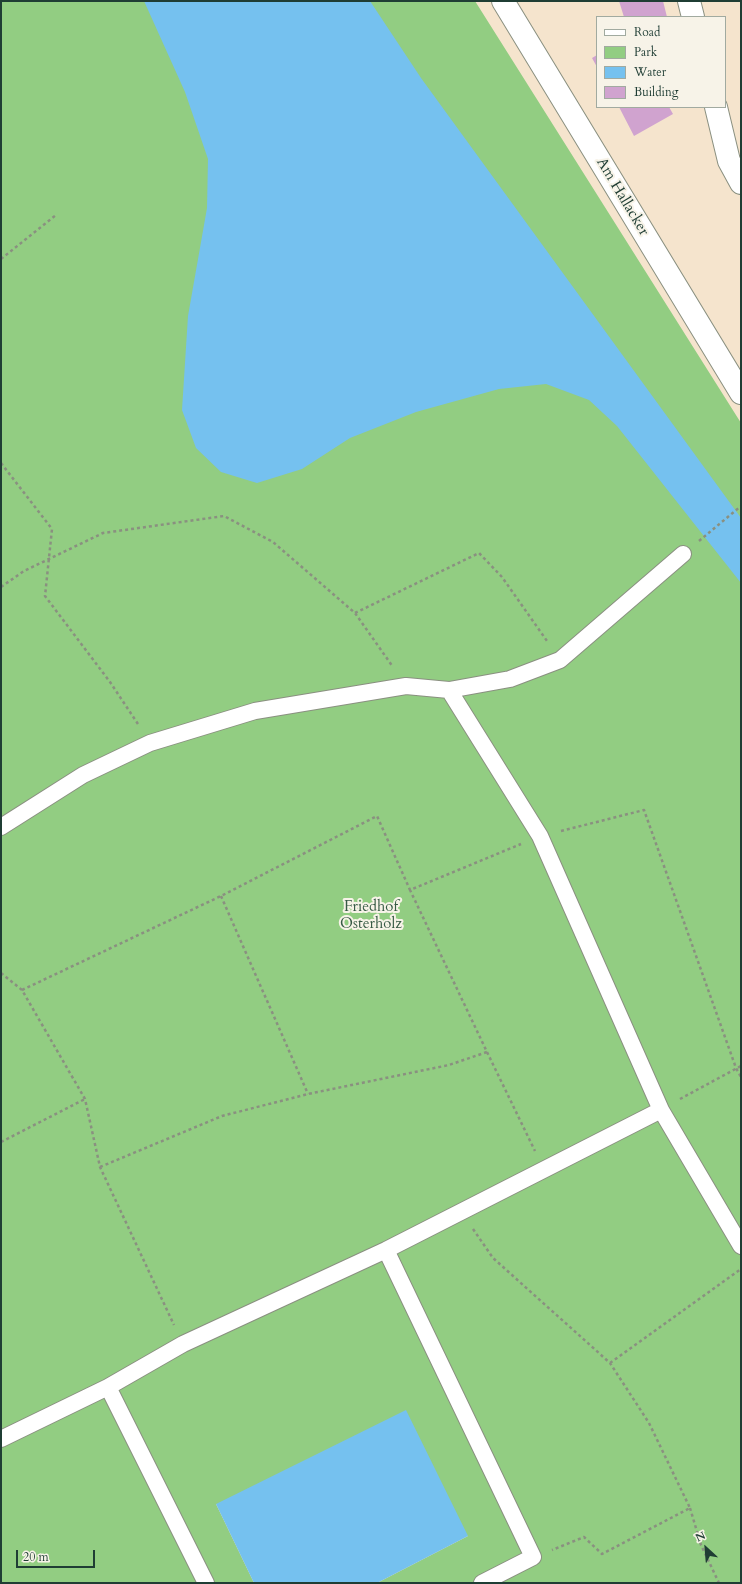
<!DOCTYPE html>
<style>
body{margin:0}
#map{position:relative;width:742px;height:1584px;overflow:hidden;background:#f5e4cd;font-family:Cardo,serif}
canvas{display:block}
.frame{position:absolute;inset:0;border:2px solid #1f3d34;pointer-events:none}
.legend{position:absolute;left:596px;top:16px;width:130px;height:92px;box-sizing:border-box;background:#f7f3e8;border:1px solid #a1aaa0;margin:0;padding:5px 7px;list-style:none;font-size:12px;color:#1f3d34}
.legend li{display:flex;align-items:center;gap:8px;height:20px}
.legend b{width:20px;border:1px solid #a1aaa0}
.north{position:absolute;left:686px;top:1528px;width:40px;height:40px;-webkit-text-stroke:3px #f7f3e8;paint-order:stroke;rotate:334deg;font-size:11px;font-weight:700;line-height:16px;text-align:center;color:#1f3d34}
.north::after{content:'';display:block;margin:auto;width:14px;height:18px;background:#1f3d34;clip-path:polygon(50% 0,100% 100%,50% 72%,0 100%)}
.scale{position:absolute;left:16px;top:1550px;width:79px;height:18px;box-sizing:border-box;border:2px solid #1f3d34;border-top:0;padding-left:5px;font-size:12px;line-height:14px;white-space:nowrap;color:#1f3d34;-webkit-text-stroke:3px #f7f3e8;paint-order:stroke}
</style>
<div id="map">
<canvas width="742" height="1584"></canvas>
<div class="frame"></div>
<ul class="legend">
<li><b style="height:5px;background:#fff"></b>Road</li>
<li><b style="height:11px;background:#92cd82"></b>Park</li>
<li><b style="height:11px;background:#75c1ef"></b>Water</li>
<li><b style="height:11px;background:#d0a3cf"></b>Building</li>
</ul>
<div class="north">N</div>
<div class="scale">20 m</div>
</div>
<script>
const context = document.querySelector('canvas').getContext('2d');
context.lineJoin = 'round';
function fillPath(path, color) {
  context.fillStyle = color;
  context.fill(path, 'evenodd');
}
function shape(rows) {
  const path = new Path2D();
  for (const r of rows) {
    path.moveTo(r[0], r[1]);
    for (let i = 2; i < r.length; i += 2) path.lineTo(r[i], r[i + 1]);
  }
  return path;
}
function trace(path, color, width, dash) {
  context.strokeStyle = color;
  context.lineWidth = width;
  context.lineCap = dash ? 'butt' : 'round';
  context.setLineDash(dash || []);
  context.stroke(path);
}
function label(font, color, halo, rows, align = 'center') {
  context.font = font + ' Cardo,serif';
  context.lineWidth = 4;
  context.setLineDash([]);
  context.textBaseline = 'middle';
  context.strokeStyle = halo;
  context.fillStyle = color;
  for (const [text, x, y, turn = 0] of rows) {
    context.save();
    context.translate(x, y);
    context.rotate((+turn || 0) * Math.PI / 180);
    context.textAlign = isNaN(turn) ? turn : align;
    if (halo) context.strokeText(text, 0, 0);
    context.fillText(text, 0, 0);
    context.restore();
  }
}
const green = shape([
 [1,1,475,1,741,423,741,1583,377,1583,468,1536,216,1504,254,1583,1,1583]
]);
const water = shape([
 [144,1,370,1,421,78,741,518,741,583,617,426,589,400,546,384,499,389,416,412,350,438,302,469,257,483,221,472,196,448,182,410,188,316,207,208,208,159,185,92],
 [406,1410,468,1536,377,1583,254,1583,216,1504]
]);
const building = shape([
 [619,1,663,1,667,17,624,17],
 [597,55,597,67,592,58],
 [619,107,669,107,673,114,634,136]
]);
const path = shape([
 [1,259,56,215],
 [1,463,52,529,45,596,110,682,138,724],
 [699,541,741,506],
 [1,587,24,571,103,533,224,516,273,542,355,613,393,667],
 [355,613,479,553,502,577,547,641],
 [561,831,644,810,736,1068,741,1077],
 [221,896,308,1094],
 [1,973,22,990,85,1099,100,1167,174,1325],
 [22,990,221,896,377,816,410,890],
 [487,1052,535,1151],
 [680,1099,741,1066],
 [1,1142,85,1099],
 [100,1167,222,1116,308,1094,449,1065,487,1052,410,890,521,844],
 [473,1229,493,1258,610,1363,649,1423,690,1508,602,1554,584,1537,552,1550],
 [610,1363,741,1269],
 [690,1508,701,1545,719,1583]
]);
const service = shape([
 [449,690,540,836,661,1110,741,1246],
 [1,827,83,775,150,743,255,711,406,686,449,690,510,679,560,660,683,554],
 [386,1250,533,1557,482,1583],
 [1,1439,108,1387],
 [206,1583,108,1387,183,1344,386,1250,661,1110]
]);
const minor = shape([
 [503,1,741,393],
 [689,1,693,17],
 [716,107,729,161,741,183]
]);
const streetNames = [
 ["Am Hallacker",622,197,59]
];
const parkNames = [
 ["Friedhof",371,908],
 ["Osterholz",371,925]
];
fillPath(green, '#92cd82');
fillPath(water, '#75c1ef');
fillPath(building, '#d0a3cf');
trace(service, '#8a9080', 18);
trace(minor, '#8a9080', 24);
trace(path, '#8a9080', 2.5, [3, 3]);
trace(service, '#fff', 16);
trace(minor, '#fff', 22);
label('15px', '#1f3d34', '#f7f3e8', streetNames);
label('15px', '#365a44', '#f7f3e8', parkNames);
</script>
